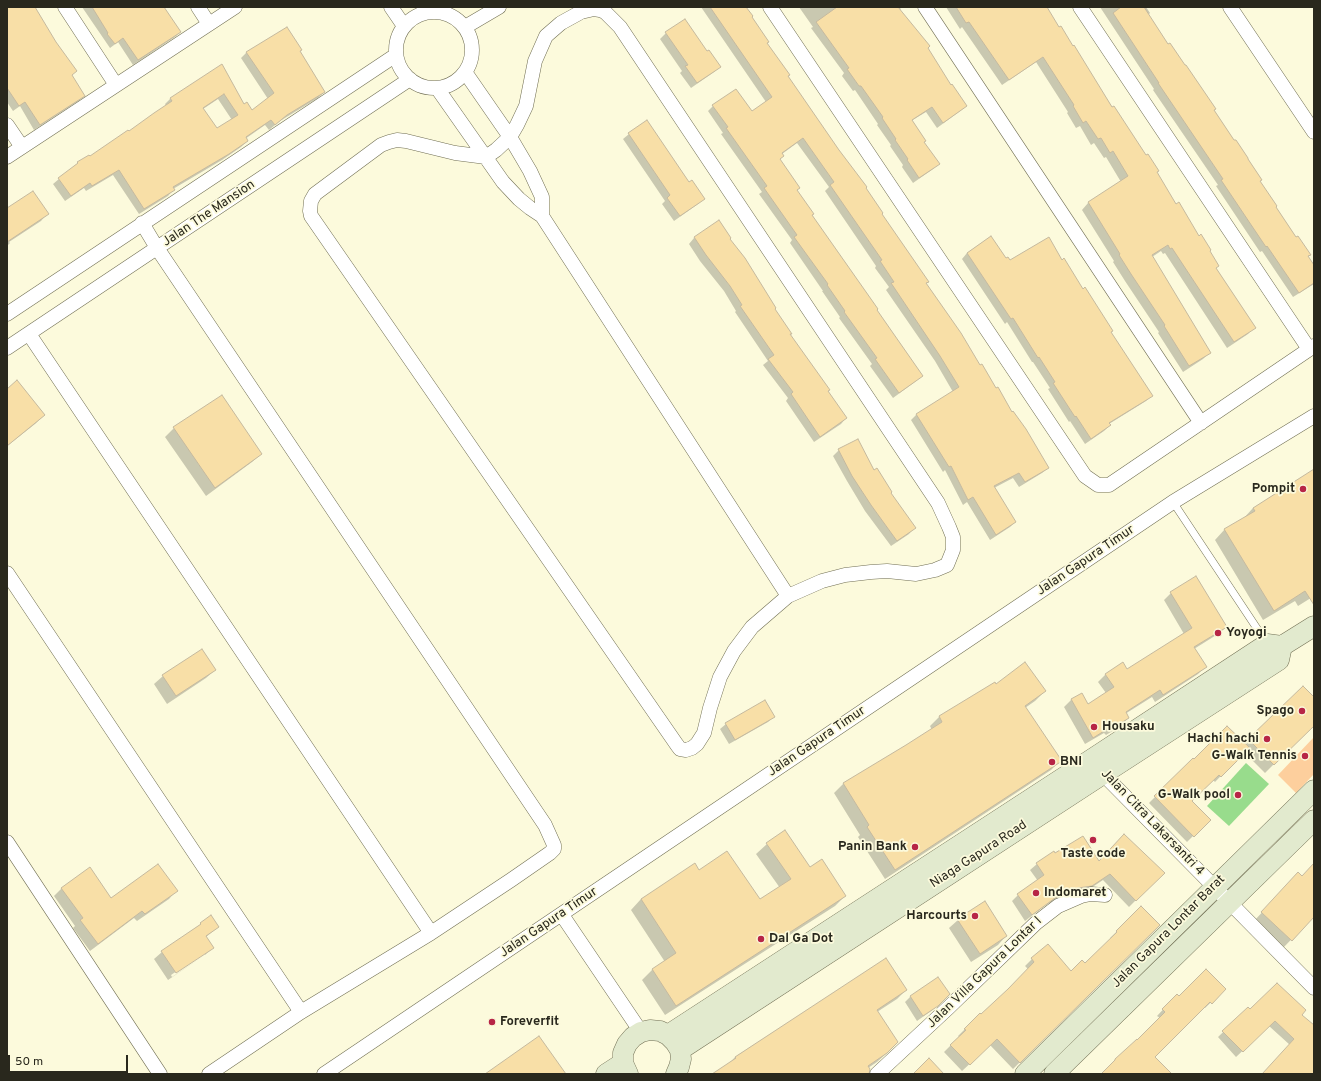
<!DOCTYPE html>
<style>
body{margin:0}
#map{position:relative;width:1321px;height:1081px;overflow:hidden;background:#fcfadc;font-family:Overpass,sans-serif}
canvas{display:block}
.frame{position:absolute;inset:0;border:8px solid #29281d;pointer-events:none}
.scale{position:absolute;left:8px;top:1055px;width:120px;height:18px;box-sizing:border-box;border:2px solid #29281d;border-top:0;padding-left:5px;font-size:12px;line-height:14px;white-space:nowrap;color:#29281d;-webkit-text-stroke:3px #fcfadc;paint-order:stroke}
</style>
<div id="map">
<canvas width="1321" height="1081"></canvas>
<div class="frame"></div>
<div class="scale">50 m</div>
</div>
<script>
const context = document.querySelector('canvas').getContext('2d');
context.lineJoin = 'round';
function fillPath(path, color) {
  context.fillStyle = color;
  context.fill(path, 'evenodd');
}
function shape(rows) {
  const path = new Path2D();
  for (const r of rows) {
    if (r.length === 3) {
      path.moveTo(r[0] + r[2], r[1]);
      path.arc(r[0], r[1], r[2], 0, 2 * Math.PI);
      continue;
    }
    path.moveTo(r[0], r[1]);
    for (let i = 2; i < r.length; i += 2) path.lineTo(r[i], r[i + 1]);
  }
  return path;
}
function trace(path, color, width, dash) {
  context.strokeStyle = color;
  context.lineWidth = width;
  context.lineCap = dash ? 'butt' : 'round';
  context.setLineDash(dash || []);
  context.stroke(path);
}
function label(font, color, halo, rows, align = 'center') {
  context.font = font + ' Overpass,sans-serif';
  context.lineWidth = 3.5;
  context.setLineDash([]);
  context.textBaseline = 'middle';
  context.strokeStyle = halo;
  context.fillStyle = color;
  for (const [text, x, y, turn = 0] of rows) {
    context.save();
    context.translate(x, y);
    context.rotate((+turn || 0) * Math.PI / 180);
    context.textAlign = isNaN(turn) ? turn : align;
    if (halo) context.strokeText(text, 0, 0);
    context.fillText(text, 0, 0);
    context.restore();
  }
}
const green = shape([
 [1314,737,1314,774,1296,793,1278,775]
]);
const water = shape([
 [1246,763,1269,784,1229,826,1207,806]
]);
const shadow = shape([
 [7,7,34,7,71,75,84,95,78,101,34,130,20,106,13,111,7,102],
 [82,7,159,7,180,32,175,37,133,65,118,42,110,48],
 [701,7,745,7,787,77,864,188,880,214,927,282,925,284,1048,468,1042,473,1019,487,1013,478,994,488,1015,522,1010,527,990,540,967,502,963,505,945,470,943,472,911,420,916,415,953,392,935,361,886,290,889,287,875,268,876,266,825,191,829,187,797,143,782,154,783,156,779,160,811,215,921,376,916,381,893,398,870,366,872,364,839,318,840,317,822,291,823,291,790,243,792,240,759,194,762,192,721,134,723,133,708,111,713,106,751,113,766,102],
 [799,7,899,7,901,9,900,10,926,48,951,87,966,106,960,111,937,128,926,112,911,121,923,142,938,163,933,169,913,183,902,167,903,165,890,146,891,145,877,125,878,124,855,90,853,91,842,76,844,73,811,28,813,27],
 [946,7,1046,7,1059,28,1156,172,1176,205,1209,252,1215,269,1254,327,1248,334,1227,348,1165,253,1163,254,1161,251,1152,257,1210,352,1203,359,1183,372,1158,333,1159,332,1125,281,1113,262,1114,261,1082,210,1088,203,1121,182,1106,157,1104,158,1094,143,1091,145,1080,126,1076,128,1067,113,1068,112,1036,62,1002,85,962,27,960,29],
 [1100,7,1146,7,1150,13,1148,15,1213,110,1296,239,1309,255,1307,257,1314,266,1314,284,1293,297,1262,251,1260,252,1216,186,1218,185,1153,90,1154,89],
 [286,28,324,92,318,98,280,121,269,130,265,125,245,139,247,141,241,147,222,160,173,189,173,190,168,196,139,214,113,175,86,191,84,188,65,201,53,184,78,163,89,157,129,133,166,106,165,104,170,99,221,66,243,106,252,112,268,99,241,58,246,53],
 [218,99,232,120,217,129,203,109],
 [666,33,707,52,720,67,714,72,691,88,680,73,682,71,660,39],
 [629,134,689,184,703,199,698,204,674,221,662,204,665,201,623,139],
 [7,209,47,214,41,221,9,242,10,243,7,246],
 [719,222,729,239,789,335,846,418,841,424,814,442,786,401,788,398,763,365,768,361,735,312,736,311,724,291,700,261,689,244,694,238],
 [990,237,1006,260,1009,261,1062,261,1152,395,1146,401,1109,424,1110,425,1104,431,1085,444,1070,421,1069,422,1048,389,1050,388,1033,362,1032,362,1007,322,1005,324,962,259,967,253],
 [7,390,44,415,35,424,7,446],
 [222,396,261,454,252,462,206,496,165,437,174,428],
 [839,450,874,471,914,528,909,534,891,546,865,511,847,481,833,456],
 [1314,471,1314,596,1298,606,1295,601,1263,620,1215,540,1225,529,1243,519,1253,508],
 [1171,593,1226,627,1218,634,1194,649,1206,666,1198,674,1155,702,1152,697,1125,714,1128,718,1121,726,1106,735,1104,733,1085,744,1064,707,1071,700,1081,694,1087,705,1106,693,1098,682,1106,674,1127,671,1184,634,1164,600],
 [215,670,206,678,167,704,154,684,163,676],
 [994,683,996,685,1045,691,1035,701,1025,708,1060,761,1051,770,885,879,858,837,860,835,834,793,844,783,932,730,930,726,939,717],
 [1303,687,1314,699,1314,724,1265,773,1244,752,1215,782,1213,780,1191,801,1209,820,1187,842,1149,803,1193,759,1194,760,1245,745],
 [774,716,768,722,729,744,720,729,726,724],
 [767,844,810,868,845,896,835,906,665,1015,642,980,652,970,665,962,631,910,641,899,695,865,699,872,759,901,780,888,756,854],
 [1055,854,1099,863,1163,873,1129,907,1103,880,1085,892,1070,894,1047,904,1025,921,1012,901,1018,895,1038,881,1030,870,1037,864],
 [1314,864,1314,916,1284,947,1255,920,1291,881,1302,877],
 [62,888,111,899,176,891,169,899,137,921,134,918,90,951,73,928,75,926,54,896],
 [1141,908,1158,925,1013,1069,990,1045,962,1071,944,1052,959,1037,958,1036,965,1029,1006,992,1028,969,1025,966,1032,959,1071,972,1085,965,1111,940,1110,938],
 [958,920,1006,936,998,945,971,962,949,928],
 [201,924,218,927,206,937,213,947,205,955,168,980,154,959,162,952],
 [205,952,205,955,172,977,171,975],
 [886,959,906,990,897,999,877,1012,888,1052,877,1062,868,1068,867,1074,713,1074,728,1065,735,1057],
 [938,978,949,994,931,1011,917,1021,905,1002,910,997],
 [1225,989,1205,1008,1204,1007,1154,1057,1171,1074,1102,1074,1160,1018,1157,1016,1171,1001,1179,998],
 [1248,1008,1250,1010,1301,1015,1314,1027,1314,1074,1263,1074,1290,1045,1269,1026,1236,1057,1218,1037]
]);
const building = shape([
 [7,7,35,7,56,42,77,71,72,75,85,96,40,125,25,102,19,106,7,88,7,7],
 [92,7,164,7,181,32,138,60,123,38,115,44,107,34,108,33,92,7],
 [710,7,746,7,753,16,752,17,769,42,767,43,790,75,788,76,839,150,867,187,866,188,883,213,882,214,929,282,926,283,961,333,980,365,982,364,996,388,998,387,1012,412,1013,411,1026,429,1049,468,1025,482,1019,473,994,486,1016,522,996,535,973,497,968,500,951,466,949,467,916,414,959,387,940,356,891,283,894,282,880,261,882,260,830,185,834,182,803,138,782,153,784,156,780,159,800,188,797,190,814,214,812,215,878,309,877,310,893,333,923,376,899,393,875,359,877,358,844,312,845,311,827,285,828,284,794,237,797,235,764,188,767,186,726,128,728,127,712,105,736,89,752,111,772,97,710,7],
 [837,7,898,7,930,46,928,48,951,85,952,84,967,106,943,123,932,107,912,120,926,141,924,142,940,164,919,178,907,160,908,159,895,140,896,139,882,118,883,117,861,86,859,86,847,69,849,68,816,22,837,7],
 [956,7,1047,7,1059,27,1061,26,1073,46,1074,45,1112,107,1114,106,1146,155,1148,154,1159,171,1157,172,1176,204,1179,202,1199,236,1201,234,1211,250,1210,251,1219,266,1216,268,1256,328,1234,342,1172,248,1170,249,1168,245,1152,255,1211,353,1189,366,1164,326,1165,325,1131,274,1119,255,1120,254,1088,202,1128,176,1113,151,1110,153,1101,138,1098,139,1086,121,1083,123,1073,106,1074,105,1043,57,1009,80,969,22,966,23,956,7],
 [1121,7,1144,7,1168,44,1170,43,1185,65,1186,65,1216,109,1214,110,1234,140,1236,140,1248,158,1248,159,1262,180,1260,181,1277,206,1276,207,1296,237,1298,236,1311,255,1308,256,1314,265,1314,283,1299,293,1267,246,1266,247,1221,180,1223,179,1158,83,1159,83,1113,13,1121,7],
 [685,19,707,51,709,50,721,67,697,83,685,66,688,65,665,32,685,19],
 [287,27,302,50,300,51,325,92,287,115,275,125,271,120,246,137,248,141,229,154,173,187,175,190,144,209,119,170,92,186,90,183,71,196,58,178,78,163,77,162,89,155,90,156,128,130,129,131,154,113,172,101,170,98,222,64,244,104,247,102,252,110,274,93,246,52,287,27],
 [224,94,238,115,217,128,203,108,224,94],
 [647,120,689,182,692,180,705,199,680,216,667,198,670,195,628,133,647,120],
 [33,191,49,214,7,242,7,208,33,191],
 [719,220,731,238,730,239,745,258,776,308,775,309,792,334,790,334,830,390,828,391,847,418,820,437,791,394,793,392,768,359,774,355,740,306,742,305,730,286,706,255,694,237,719,220],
 [991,236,1006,258,1008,257,1010,260,1049,237,1062,260,1064,258,1083,289,1085,287,1113,331,1111,332,1153,396,1109,423,1111,425,1091,439,1076,416,1075,417,1053,383,1055,382,1039,357,1038,358,1013,318,1011,319,967,253,991,236],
 [17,380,45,415,7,446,7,389,17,380],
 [222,395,262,454,215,488,173,427,222,395],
 [858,439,874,470,877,468,892,492,891,493,916,528,897,541,871,505,852,476,838,449,858,439],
 [1314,469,1314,605,1305,591,1274,611,1224,529,1255,511,1253,508,1314,469],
 [1196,576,1227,627,1194,647,1207,667,1163,695,1160,690,1126,712,1129,718,1113,728,1112,726,1093,738,1071,699,1082,693,1088,704,1114,687,1105,674,1123,662,1127,669,1192,628,1170,592,1196,576],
 [202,649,216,670,176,696,162,675,202,649],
 [1025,662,1046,691,1025,706,1062,761,895,870,867,827,869,825,843,783,906,745,942,722,939,716,995,682,996,684,1025,662],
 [1303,686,1314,697,1314,726,1274,765,1248,739,1303,686],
 [765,700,775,717,735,740,725,723,765,700],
 [1227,726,1250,748,1221,777,1219,775,1192,801,1211,820,1194,837,1154,796,1193,758,1194,759,1227,726],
 [785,830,810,867,822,859,846,896,676,1006,652,969,676,953,641,899,695,863,699,870,727,851,760,899,791,879,766,843,785,830],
 [1124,834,1165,873,1136,901,1110,874,1092,886,1078,888,1055,898,1032,915,1017,894,1044,875,1036,863,1054,851,1055,853,1083,836,1099,861,1124,834],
 [1314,863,1314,917,1292,941,1261,912,1298,872,1302,876,1314,863],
 [158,864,178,891,145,914,142,911,98,944,80,920,83,918,61,888,90,867,111,898,158,864],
 [985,901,1007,936,980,954,957,919,985,901],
 [1141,906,1160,925,1020,1063,997,1039,970,1065,950,1045,966,1030,964,1029,980,1013,981,1014,1008,989,1034,962,1031,958,1048,944,1071,971,1082,960,1085,963,1117,932,1116,931,1141,906],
 [211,915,219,927,206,936,214,948,176,973,161,951,201,924,200,923,211,915],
 [886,958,907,990,877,1010,898,1042,887,1053,868,1066,870,1069,869,1074,712,1074,736,1058,735,1057,886,958],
 [1206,969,1226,989,1212,1004,1210,1002,1155,1057,1172,1074,1101,1074,1115,1060,1115,1059,1137,1039,1137,1040,1165,1012,1162,1009,1177,994,1179,996,1206,969],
 [938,977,950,994,938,1006,923,1016,910,996,938,977],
 [1277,983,1306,1010,1302,1015,1314,1025,1314,1074,1262,1074,1294,1039,1275,1021,1243,1052,1222,1031,1248,1007,1250,1009,1277,983],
 [539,1036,566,1074,485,1074,539,1036],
 [929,1058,944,1074,913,1074,929,1058]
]);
const lane = shape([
 [1173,502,1266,642]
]);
const street = shape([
 [65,7,116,85],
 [198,7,209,24],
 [391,7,404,26],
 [770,7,1085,476,1098,485,1109,485,1314,346],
 [925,7,1201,423],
 [1080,7,1309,349],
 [1230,7,1314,132],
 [594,9,600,10,605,12,620,27,938,503,949,527,953,537,953,550,947,565,935,570,916,574,887,571,871,572,845,575,822,581,788,596,752,627,734,651,720,677,710,708,704,733,697,744,692,748,686,750,680,749,677,745,311,216,310,211,311,201,315,194,381,145,389,142,397,140,406,141,455,153,486,157,496,150,510,137,517,125,526,106,535,61,546,36,561,23,581,12,594,9],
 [434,50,38],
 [465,27,499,7],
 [437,88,503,182,519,199,530,208,542,216,542,197,530,171,510,137,465,72],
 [7,125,22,147],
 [7,157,235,7],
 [542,216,788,596],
 [142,223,157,248,545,825,554,845,554,849,550,853,511,880,431,933,301,1012,209,1074],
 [7,314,396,55],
 [29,334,431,933],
 [7,348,410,79],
 [7,573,301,1012],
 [1097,767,1103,774,1314,988],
 [7,842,160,1074],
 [562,915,641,1032],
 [324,1074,1173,502,1314,416],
 [877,1074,948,1008,1036,923,1058,906,1081,896,1091,894,1105,895]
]);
const secondary = shape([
 [1282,646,1314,626],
 [668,1035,1092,759,1267,644,1282,646,1279,660,1103,774,680,1050],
 [606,1074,623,1063],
 [628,1074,623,1063,623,1053,627,1044,633,1037,641,1032,650,1030,660,1031,668,1035,675,1042,680,1050,681,1059,679,1067,676,1074],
 [1025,1074,1314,790],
 [1054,1074,1314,820]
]);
const markers = [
 [1303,489,4,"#b72546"],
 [1218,633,4,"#b72546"],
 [1302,711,4,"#b72546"],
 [1094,727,4,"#b72546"],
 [1267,739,4,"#b72546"],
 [1305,756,4,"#b72546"],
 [1052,762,4,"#b72546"],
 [1238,795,4,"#b72546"],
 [1093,840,4,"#b72546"],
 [915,847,4,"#b72546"],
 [1036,893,4,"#b72546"],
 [975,916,4,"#b72546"],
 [761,939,4,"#b72546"],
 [492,1022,4,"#b72546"]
];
const streetNames = [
 ["Jalan The Mansion",209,214,-34],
 ["Jalan Gapura Timur",1086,561,-34],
 ["Jalan Gapura Timur",817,742,-34],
 ["Jalan Citra Lakarsantri 4",1152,823,46],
 ["Niaga Gapura Road",979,855,-33],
 ["Jalan Gapura Timur",549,923,-34],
 ["Jalan Gapura Lontar Barat",1169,932,-45],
 ["Jalan Villa Gapura Lontar I",985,973,-44]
];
const poiNames = [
 ["Pompit",1295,489],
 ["Yoyogi",1226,633,"left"],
 ["Spago",1294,711],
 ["Housaku",1102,727,"left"],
 ["Hachi hachi",1259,739],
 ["G-Walk Tennis",1297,756],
 ["BNI",1060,762,"left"],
 ["G-Walk pool",1230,795],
 ["Panin Bank",907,847],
 ["Taste code",1093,854,"center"],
 ["Indomaret",1044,893,"left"],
 ["Harcourts",967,916],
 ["Dal Ga Dot",769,939,"left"],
 ["Foreverfit",500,1022,"left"]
];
fillPath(green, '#fdcf9d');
fillPath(water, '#98dc8c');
fillPath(shadow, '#0003');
fillPath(building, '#f8dfa7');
trace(building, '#c5b99e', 1);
trace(lane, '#716f54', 8);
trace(street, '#716f54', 15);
trace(secondary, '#716f54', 21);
trace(lane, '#fff', 7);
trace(street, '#fff', 14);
trace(secondary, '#e2eace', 20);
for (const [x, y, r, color] of markers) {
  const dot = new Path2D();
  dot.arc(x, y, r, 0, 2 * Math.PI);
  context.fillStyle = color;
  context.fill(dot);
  trace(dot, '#fcfadc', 1.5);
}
label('13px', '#29281d', '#fcfadc', streetNames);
label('bold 13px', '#29281d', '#fcfadc', poiNames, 'right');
</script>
